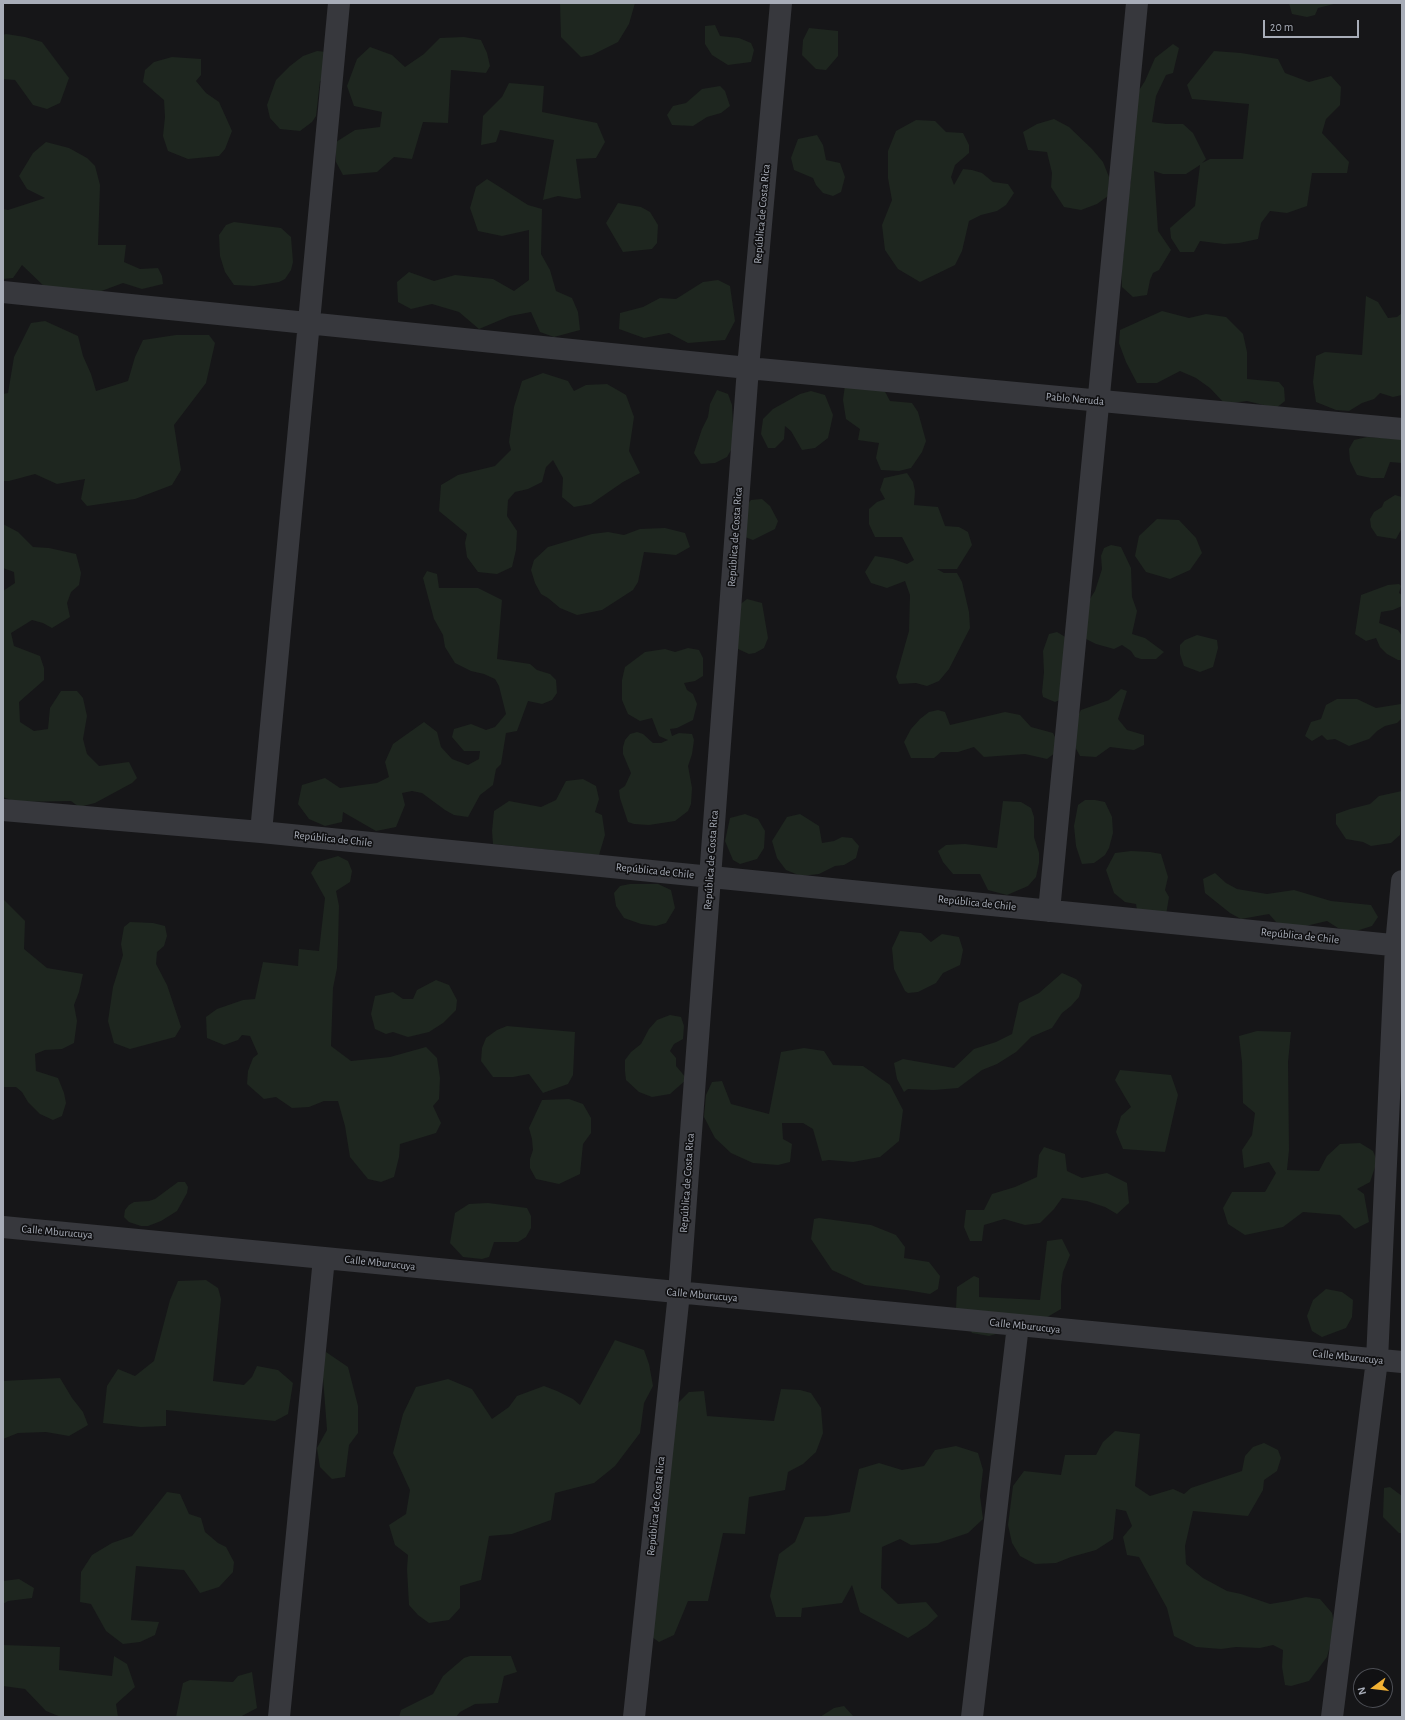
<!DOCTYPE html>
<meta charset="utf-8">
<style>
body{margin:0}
#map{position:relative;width:1405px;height:1720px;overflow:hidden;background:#161618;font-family:"Alegreya Sans",sans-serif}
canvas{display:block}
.frame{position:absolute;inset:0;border:4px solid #a8adb8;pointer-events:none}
.north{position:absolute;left:1353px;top:1668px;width:40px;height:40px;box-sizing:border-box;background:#111113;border:1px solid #4d4f55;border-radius:50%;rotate:255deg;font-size:11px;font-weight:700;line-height:16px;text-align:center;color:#a8adb8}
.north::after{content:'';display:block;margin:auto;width:14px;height:18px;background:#f2b134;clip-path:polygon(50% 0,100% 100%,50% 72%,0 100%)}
.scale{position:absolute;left:1263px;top:20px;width:96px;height:18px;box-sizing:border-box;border:2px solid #a8adb8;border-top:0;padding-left:5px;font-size:12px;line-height:14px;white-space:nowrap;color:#a8adb8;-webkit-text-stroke:3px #111113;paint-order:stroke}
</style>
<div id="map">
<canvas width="1405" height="1720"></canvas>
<div class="frame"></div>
<div class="north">N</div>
<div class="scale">20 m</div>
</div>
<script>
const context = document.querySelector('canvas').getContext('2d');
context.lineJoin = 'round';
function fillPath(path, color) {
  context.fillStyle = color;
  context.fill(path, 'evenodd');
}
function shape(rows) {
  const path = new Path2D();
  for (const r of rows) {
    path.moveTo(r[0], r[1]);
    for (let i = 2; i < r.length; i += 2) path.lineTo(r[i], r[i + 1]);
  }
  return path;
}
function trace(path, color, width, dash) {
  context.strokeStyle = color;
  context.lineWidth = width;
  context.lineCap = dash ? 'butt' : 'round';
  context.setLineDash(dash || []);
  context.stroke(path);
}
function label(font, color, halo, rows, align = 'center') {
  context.font = font + ' "Alegreya Sans",sans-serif';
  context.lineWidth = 3.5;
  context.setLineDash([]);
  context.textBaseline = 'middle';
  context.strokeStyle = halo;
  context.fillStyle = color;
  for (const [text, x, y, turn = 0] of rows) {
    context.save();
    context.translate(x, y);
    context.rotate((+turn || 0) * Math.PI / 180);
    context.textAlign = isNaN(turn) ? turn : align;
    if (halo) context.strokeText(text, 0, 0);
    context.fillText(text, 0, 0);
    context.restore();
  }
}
const green = shape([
 [560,3,635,3,629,24,618,42,592,55,581,57,561,37],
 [1289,3,1338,3,1318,8,1315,15,1307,17,1292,14],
 [715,25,720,36,739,38,751,43,754,50,751,62,728,65,712,55,705,44,705,26],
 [809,28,838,31,838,56,826,70,816,69,802,55,803,40],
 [6,34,25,37,42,42,69,78,60,103,47,109,33,105,15,80,3,79,3,35],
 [464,37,481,40,487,53,490,66,486,73,451,70,448,123,423,122,412,159,394,157,377,172,343,175,336,162,336,142,355,130,380,127,382,112,354,106,347,86,357,59,370,47,392,55,405,67,424,54,440,38],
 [1173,44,1179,48,1173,73,1166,75,1156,96,1152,122,1166,124,1183,124,1193,133,1206,159,1202,163,1210,159,1243,159,1249,104,1192,99,1187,85,1214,51,1241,53,1278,59,1285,73,1309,82,1331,76,1341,87,1340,105,1326,119,1322,133,1349,162,1347,173,1312,173,1307,206,1287,213,1270,211,1261,223,1258,239,1239,243,1224,244,1200,241,1194,252,1180,252,1171,238,1170,228,1195,206,1200,165,1186,174,1163,174,1154,171,1158,231,1171,250,1159,270,1153,273,1150,280,1147,295,1133,297,1122,287,1121,270,1124,251,1123,224,1125,204,1131,181,1125,153,1128,107,1145,81,1155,58],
 [317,51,336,53,337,78,320,81,316,116,312,122,300,131,280,129,270,118,267,105,276,80,290,66,303,56],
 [172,57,201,59,201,75,196,81,206,93,219,102,232,131,225,149,219,156,188,159,168,151,163,136,165,117,164,100,143,82,145,70,154,62],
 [509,83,544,86,542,112,597,123,605,142,596,158,576,159,581,198,576,199,558,196,543,200,554,140,500,130,496,142,481,145,483,116,502,97],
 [720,86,725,91,730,106,721,113,707,117,693,126,672,125,667,115,673,106,686,103,702,89],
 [1054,119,1069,127,1092,149,1103,162,1109,177,1108,196,1097,204,1081,210,1064,207,1051,187,1052,173,1047,152,1028,150,1023,132,1037,124],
 [916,120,935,121,946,132,963,133,969,145,969,153,955,165,951,177,954,185,963,169,972,170,982,173,993,182,1008,184,1014,193,1006,205,997,211,981,215,969,221,962,251,955,265,920,282,898,269,885,250,882,225,892,200,888,178,888,151,896,131],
 [817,135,823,145,826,160,840,163,845,177,841,192,833,196,823,193,816,185,813,178,794,170,791,158,798,139],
 [46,142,69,148,87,158,95,166,100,185,98,245,126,245,124,262,140,269,158,268,162,276,163,284,142,289,123,283,80,299,47,289,22,265,13,278,3,279,3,209,8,210,45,198,27,189,19,176,33,153],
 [487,179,528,205,542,209,541,254,550,270,556,291,572,298,578,312,580,330,554,337,540,332,531,312,510,316,479,329,459,312,432,304,411,309,398,302,397,282,409,272,434,281,455,275,493,279,514,291,529,280,529,230,502,236,478,231,470,208,476,187],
 [618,203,641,207,650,212,658,225,657,243,652,249,623,252,606,223],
 [234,222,281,228,291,237,293,262,291,270,285,279,279,282,254,286,234,285,225,272,220,256,219,235,226,225],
 [718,280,730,286,735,321,725,340,688,343,669,333,644,338,619,329,620,313,643,307,660,298,676,299,703,282],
 [1366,296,1378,302,1388,318,1397,317,1402,313,1402,395,1393,397,1380,393,1374,399,1362,403,1349,411,1336,410,1316,402,1313,382,1316,356,1325,352,1362,355],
 [1162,311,1189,318,1206,314,1226,317,1243,334,1247,352,1247,379,1279,382,1284,388,1285,401,1276,408,1247,401,1225,404,1210,388,1196,378,1180,371,1157,383,1137,383,1126,362,1119,343,1120,330],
 [45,321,78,336,83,356,91,374,96,391,128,381,135,357,143,340,176,335,209,335,215,343,206,383,174,425,181,470,172,485,135,499,87,506,81,499,85,479,57,484,35,474,9,481,3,481,3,394,8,393,14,357,31,323],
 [543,373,568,381,574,391,586,385,607,384,626,395,634,417,629,451,640,473,623,482,591,504,574,507,562,497,563,478,553,460,546,467,542,482,528,489,515,492,508,500,507,516,517,531,516,550,512,567,497,574,478,572,467,557,465,543,467,534,439,511,441,485,458,475,495,466,511,450,509,442,514,407,522,381],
 [845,385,883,388,890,401,912,403,918,412,926,441,922,452,911,468,899,471,881,470,876,458,879,443,858,440,860,429,846,419,843,400],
 [717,390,728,394,732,405,734,445,727,457,715,463,701,464,694,453,702,429,708,417,710,404],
 [811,391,825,395,833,415,828,438,815,448,802,450,791,431,785,426,784,439,775,448,768,448,761,434,763,419,773,409,800,394],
 [1367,437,1402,439,1402,463,1390,462,1384,478,1371,478,1357,475,1350,461,1349,449,1354,440],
 [907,473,913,482,915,491,914,505,938,507,945,526,959,527,968,532,972,545,957,569,937,569,944,573,957,573,962,582,969,612,970,628,949,669,939,681,927,686,916,683,899,684,896,677,909,631,910,595,905,581,887,588,871,583,865,572,875,556,893,559,907,564,914,560,902,537,875,537,869,524,869,509,877,502,885,499,880,490,884,478],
 [1395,495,1402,497,1402,528,1396,539,1377,536,1371,527,1370,519,1374,512,1382,507,1384,502],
 [762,499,770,506,778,521,775,529,753,540,745,537,744,508,751,500],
 [1157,519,1179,520,1196,538,1202,553,1190,570,1170,579,1146,572,1135,556,1139,536],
 [3,524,18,532,33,547,49,548,76,554,81,573,79,585,71,592,67,603,70,617,52,628,43,623,32,620,11,633,14,646,40,656,44,668,44,680,19,702,20,722,34,731,48,729,50,708,61,691,77,691,83,698,87,716,83,739,87,754,99,766,129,762,137,778,132,783,95,803,79,807,71,801,16,802,3,797,3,591,15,583,14,572,3,568],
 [665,528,685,533,690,547,676,555,644,552,638,582,633,590,602,610,577,615,560,608,548,598,541,594,535,583,531,570,534,560,548,547,592,534,608,532,624,535,640,529],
 [1111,545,1121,547,1131,568,1132,597,1137,611,1132,634,1145,638,1164,652,1156,659,1141,659,1135,657,1131,651,1122,645,1114,649,1096,644,1086,639,1086,605,1095,591,1102,569,1101,556,1104,548],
 [427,571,437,574,439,588,478,588,502,600,497,659,530,664,537,670,550,674,556,680,557,693,552,700,542,704,528,701,517,731,506,733,501,764,496,769,493,785,480,795,468,817,454,815,445,810,422,793,412,791,402,793,405,805,396,827,376,831,343,812,342,822,325,826,309,819,298,804,302,785,325,778,340,788,377,783,389,777,385,762,393,744,424,722,437,732,441,747,452,759,468,765,479,759,480,751,464,751,452,737,454,729,471,724,486,730,495,727,506,714,499,686,495,679,484,674,471,671,455,663,445,647,443,635,434,619,423,578],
 [1399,584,1401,586,1399,593,1402,595,1402,606,1393,610,1381,612,1379,623,1398,630,1402,636,1402,660,1398,660,1387,654,1380,647,1376,638,1366,641,1355,634,1361,595,1388,585],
 [747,599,762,603,768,638,764,648,755,653,749,654,738,649,733,633,738,606],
 [1057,632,1067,638,1062,699,1055,702,1043,697,1042,692,1044,672,1043,651,1049,634],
 [1197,635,1217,640,1218,648,1213,667,1200,672,1184,666,1180,654,1180,645,1185,640],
 [688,648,699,650,703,658,703,676,695,681,684,683,687,690,693,694,697,704,693,720,677,728,670,729,672,736,679,733,692,734,694,740,692,754,688,766,692,788,691,804,688,811,675,821,649,825,634,824,628,822,620,798,619,790,625,786,631,773,623,754,623,747,625,740,630,734,637,732,643,734,653,743,661,743,668,740,659,736,652,718,640,721,628,714,622,700,622,680,625,667,645,652,665,649,675,652],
 [1121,689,1127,691,1118,719,1127,730,1144,735,1144,745,1134,750,1110,747,1096,757,1080,756,1074,745,1075,721,1081,710,1109,700],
 [1337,699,1357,699,1376,708,1401,704,1402,718,1397,723,1385,726,1377,731,1369,739,1349,746,1335,739,1327,740,1322,735,1312,741,1305,736,1311,722,1321,719,1326,705],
 [938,710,945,712,950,725,1005,712,1020,715,1031,727,1053,733,1056,739,1055,753,1047,759,1025,754,984,757,974,747,958,752,941,752,934,758,911,758,904,742,911,729,920,719,929,712],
 [583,779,596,786,599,799,595,812,602,815,605,835,599,855,493,844,492,831,494,811,509,801,541,807,556,800,566,781],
 [1402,791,1400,835,1391,843,1371,846,1363,842,1346,839,1336,824,1336,814,1350,809,1370,804,1379,796],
 [1085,800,1095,800,1105,802,1112,817,1113,833,1109,848,1105,855,1094,863,1082,864,1076,846,1074,826,1078,805],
 [1003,801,1021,802,1031,808,1034,817,1034,837,1039,853,1039,863,1036,877,1028,886,1007,895,988,890,980,874,953,874,943,862,938,851,946,845,965,844,997,848],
 [745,814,758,819,765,831,764,848,757,859,740,864,733,860,725,841,730,818],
 [800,814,819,826,822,843,834,841,842,837,852,838,859,846,856,858,844,865,835,866,819,874,801,876,786,870,777,858,772,841,787,817],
 [1131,851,1150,852,1161,854,1168,877,1165,890,1169,897,1166,915,1138,916,1136,904,1125,902,1114,893,1106,870,1115,853],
 [338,856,348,861,352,871,350,882,336,891,339,906,338,945,337,968,333,988,331,1046,351,1061,390,1057,426,1047,437,1058,440,1078,439,1099,433,1106,441,1123,436,1133,400,1144,399,1157,394,1177,381,1182,368,1179,350,1157,345,1126,338,1101,324,1101,309,1107,292,1108,276,1097,264,1099,247,1084,248,1071,253,1058,258,1054,250,1036,242,1035,238,1040,224,1045,207,1038,206,1017,217,1009,243,1000,255,999,263,962,298,966,299,949,319,951,325,898,311,873,318,862],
 [1215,873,1226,883,1237,889,1267,894,1294,890,1331,901,1371,905,1378,917,1372,926,1353,932,1338,928,1327,921,1293,929,1276,922,1269,914,1241,919,1230,913,1205,893,1203,879],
 [630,884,658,884,671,890,675,908,666,923,656,926,641,924,624,918,616,906,614,893,620,886],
 [3,899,25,921,24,949,47,968,83,974,79,992,74,1005,77,1021,74,1043,62,1049,45,1050,35,1054,36,1071,58,1078,64,1093,66,1103,62,1116,53,1120,40,1114,28,1102,22,1092,16,1087,3,1087],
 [130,922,153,923,165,926,167,936,164,946,157,952,156,964,167,985,181,1027,175,1037,130,1049,114,1043,108,1021,113,987,123,955,121,944,124,927],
 [900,931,921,933,931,942,942,934,959,937,963,950,960,965,943,973,936,983,918,992,908,993,905,991,894,969,892,948],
 [1062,973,1076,979,1082,985,1079,997,1071,1006,1062,1013,1052,1028,1031,1037,1016,1052,997,1064,982,1070,958,1088,934,1090,908,1089,904,1092,897,1079,894,1063,903,1059,954,1068,974,1049,996,1042,1012,1034,1019,1003,1039,993],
 [436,980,449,985,457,1000,456,1010,443,1023,429,1032,408,1037,393,1032,386,1034,375,1029,371,1014,375,996,393,992,403,999,413,999,417,990],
 [670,1015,681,1017,684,1026,683,1039,674,1044,670,1051,676,1058,676,1066,687,1079,670,1094,652,1097,639,1092,626,1080,625,1071,625,1060,631,1052,641,1044,649,1029,657,1020],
 [507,1026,575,1032,573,1075,568,1084,543,1093,529,1074,513,1077,493,1077,481,1061,482,1048,486,1038,497,1030],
 [1257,1031,1291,1032,1288,1062,1289,1150,1287,1170,1319,1171,1327,1156,1340,1144,1360,1143,1373,1151,1377,1161,1370,1182,1357,1189,1364,1194,1369,1222,1355,1229,1340,1215,1303,1212,1283,1227,1245,1235,1228,1224,1223,1208,1232,1192,1265,1192,1276,1173,1269,1162,1244,1168,1242,1150,1252,1135,1255,1113,1243,1103,1242,1062,1239,1036],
 [804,1048,824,1051,833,1065,863,1066,890,1085,903,1110,899,1141,880,1157,853,1162,829,1160,822,1161,813,1129,803,1123,782,1123,783,1139,792,1144,790,1162,778,1165,753,1163,731,1153,715,1138,704,1117,706,1095,712,1082,722,1081,731,1104,769,1114,781,1052],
 [1120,1070,1171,1075,1178,1095,1165,1152,1123,1149,1116,1132,1121,1116,1131,1107,1115,1080],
 [569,1099,583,1104,591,1118,591,1133,583,1144,580,1174,559,1184,536,1179,530,1168,530,1159,533,1150,532,1139,529,1128,542,1100],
 [1044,1147,1065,1154,1067,1171,1082,1178,1107,1173,1127,1183,1129,1203,1117,1214,1105,1207,1087,1201,1062,1198,1054,1209,1040,1223,1025,1225,1004,1219,984,1225,982,1241,970,1241,964,1227,966,1210,984,1210,992,1194,1015,1187,1037,1177,1039,1155],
 [178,1182,185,1182,188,1187,187,1193,177,1211,161,1221,148,1226,141,1226,129,1222,124,1217,125,1210,129,1205,134,1202,149,1201,155,1199],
 [488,1203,527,1208,531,1216,531,1228,526,1237,518,1242,494,1242,489,1257,482,1259,463,1257,450,1243,455,1213,469,1204],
 [819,1218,871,1225,896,1235,905,1247,904,1258,929,1262,940,1276,938,1289,930,1294,906,1290,865,1285,832,1270,811,1239,814,1219],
 [1062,1239,1070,1255,1063,1272,1061,1286,1061,1309,1044,1319,1003,1332,989,1336,972,1333,956,1309,957,1287,974,1276,979,1278,979,1297,1040,1300,1047,1241],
 [206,1280,218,1288,221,1299,213,1381,244,1385,252,1377,257,1366,278,1370,293,1383,288,1414,275,1421,166,1410,166,1426,141,1427,103,1423,107,1386,118,1369,135,1376,154,1361,170,1300,178,1281],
 [1326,1289,1342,1292,1353,1300,1352,1317,1346,1328,1322,1337,1312,1331,1307,1316,1313,1300],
 [615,1340,644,1350,649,1364,653,1386,644,1403,640,1433,615,1466,594,1483,555,1493,551,1520,512,1534,489,1536,481,1580,460,1586,460,1608,449,1620,429,1623,418,1615,409,1605,407,1569,408,1555,395,1545,389,1525,406,1514,410,1490,393,1453,403,1414,416,1387,448,1379,472,1389,492,1419,509,1407,517,1396,544,1386,557,1391,573,1399,580,1405],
 [326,1352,348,1367,358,1406,358,1433,349,1445,345,1477,332,1479,320,1467,317,1448,327,1430,322,1364],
 [60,1378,72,1398,83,1412,88,1425,69,1436,46,1432,18,1433,3,1439,3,1381],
 [781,1389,800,1390,811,1393,821,1408,823,1433,816,1452,803,1464,788,1472,785,1490,749,1497,745,1534,723,1533,708,1601,688,1601,674,1635,659,1642,652,1637,675,1406,689,1392,704,1391,707,1416,774,1421],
 [1115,1431,1140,1434,1135,1486,1150,1496,1173,1489,1184,1494,1191,1488,1242,1471,1245,1456,1253,1447,1264,1443,1278,1450,1281,1458,1277,1471,1264,1480,1263,1490,1248,1516,1193,1511,1185,1546,1186,1564,1203,1578,1227,1591,1241,1594,1270,1604,1288,1601,1306,1597,1320,1599,1332,1613,1335,1628,1327,1657,1309,1681,1291,1686,1285,1685,1282,1667,1283,1650,1273,1645,1260,1648,1236,1647,1221,1649,1196,1647,1174,1636,1167,1608,1139,1557,1127,1555,1123,1537,1132,1526,1126,1511,1116,1509,1113,1539,1096,1550,1071,1557,1056,1563,1035,1564,1020,1556,1012,1543,1008,1525,1013,1486,1024,1471,1061,1475,1065,1455,1096,1455,1103,1442],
 [956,1446,978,1453,983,1470,980,1496,983,1519,968,1533,938,1543,911,1545,900,1539,882,1547,881,1588,898,1604,926,1602,938,1616,927,1626,908,1638,860,1612,852,1585,842,1603,802,1608,801,1617,776,1617,770,1596,779,1554,795,1542,805,1517,826,1516,850,1512,859,1469,879,1463,902,1470,924,1466,935,1450],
 [1390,1487,1402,1496,1402,1533,1399,1533,1383,1517,1384,1488],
 [167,1492,180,1494,189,1514,201,1518,205,1532,218,1543,226,1547,234,1562,233,1572,219,1587,200,1593,184,1570,136,1566,131,1620,159,1622,155,1635,140,1642,123,1644,106,1631,91,1604,80,1602,81,1572,92,1555,112,1543,132,1536],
 [19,1579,34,1588,32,1598,8,1601,3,1604,3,1581],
 [3,1645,60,1647,59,1670,112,1676,114,1656,127,1664,135,1687,116,1704,118,1717,61,1717,46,1711,25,1689,3,1686],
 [470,1656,511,1656,517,1672,504,1676,498,1703,475,1704,460,1712,456,1717,399,1717,401,1710,433,1694,443,1676,464,1658],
 [252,1672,257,1708,240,1717,176,1717,183,1683,190,1680,233,1682,238,1676],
 [844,1706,854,1717,820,1717,834,1708]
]);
const minor = shape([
 [3,292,748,368,1402,429],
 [3,810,261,832,1402,946],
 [261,832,339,3],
 [1049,911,1137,3],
 [3,1227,1402,1362],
 [279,1717,324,1258],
 [634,1717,679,1293,748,368,781,3],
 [972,1717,1018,1325],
 [1332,1717,1377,1360,1396,945,1402,881]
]);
const streetNames = [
 ["República de Costa Rica",762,214,-85],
 ["Pablo Neruda",1075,399,5],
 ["República de Costa Rica",735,537,-86],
 ["República de Chile",333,839,6],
 ["República de Costa Rica",711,860,-86],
 ["República de Chile",655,871,6],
 ["República de Chile",977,903,6],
 ["República de Chile",1300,936,6],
 ["República de Costa Rica",687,1183,-86],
 ["Calle Mburucuya",57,1232,5],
 ["Calle Mburucuya",380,1263,6],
 ["Calle Mburucuya",702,1295,5],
 ["Calle Mburucuya",1025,1326,6],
 ["Calle Mburucuya",1348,1357,6],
 ["República de Costa Rica",656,1506,-84]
];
fillPath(green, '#1e261f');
trace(minor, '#37383d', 22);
label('11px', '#a8adb8', '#111113', streetNames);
</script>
